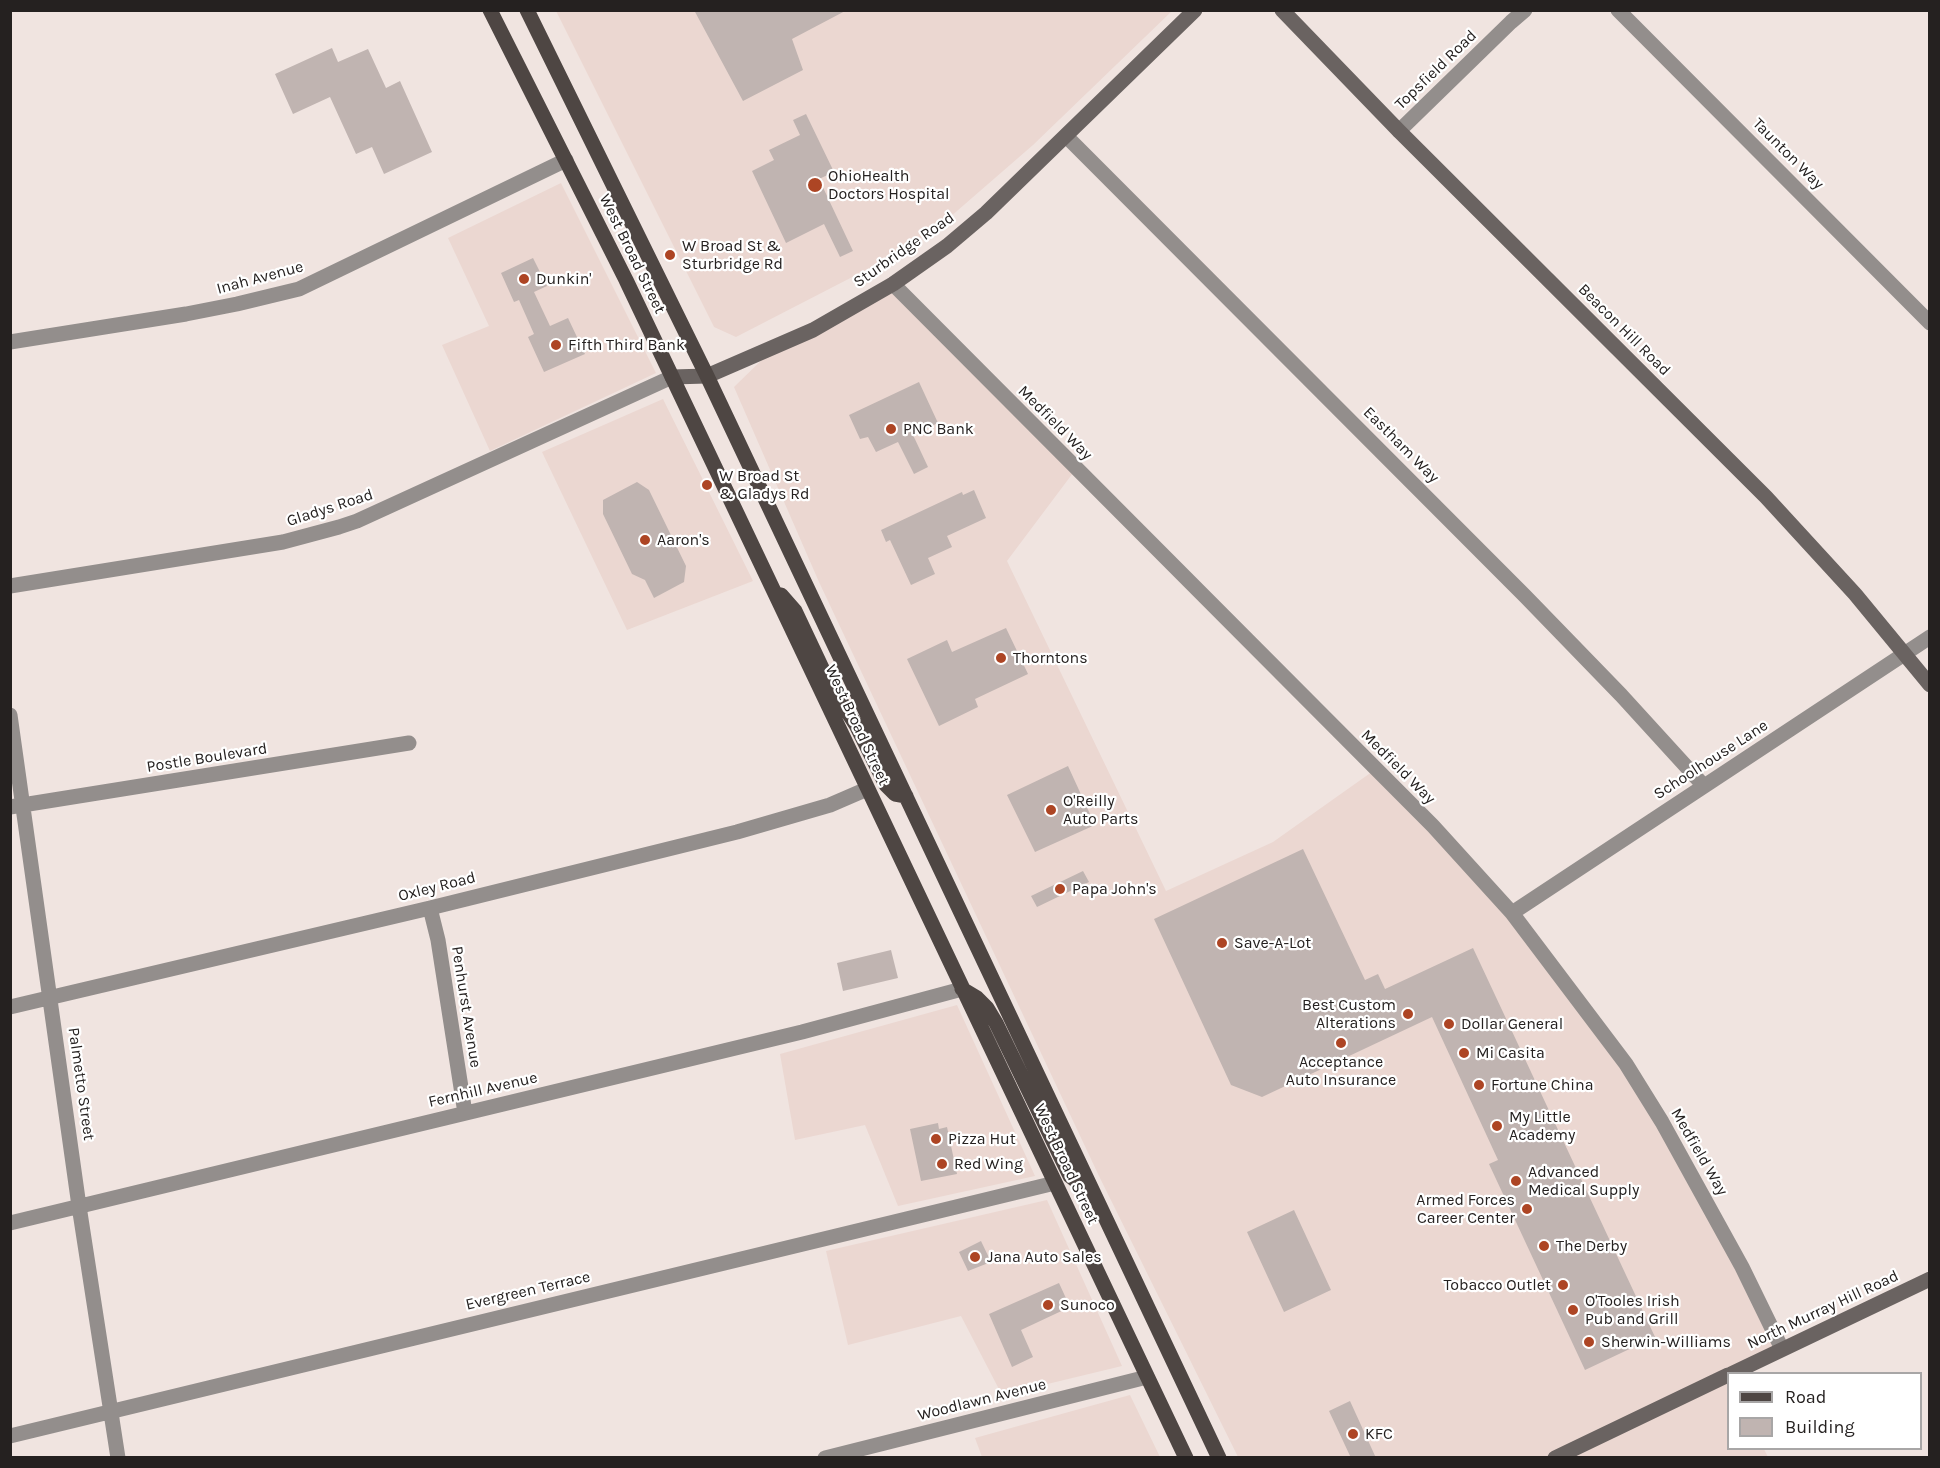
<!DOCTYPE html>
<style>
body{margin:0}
#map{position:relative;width:1940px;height:1468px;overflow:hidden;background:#f0e4e0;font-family:Karla,sans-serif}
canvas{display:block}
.frame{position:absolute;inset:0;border:12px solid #252120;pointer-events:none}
.legend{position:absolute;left:1727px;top:1372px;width:195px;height:78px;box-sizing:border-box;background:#fff;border:2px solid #a8a6a6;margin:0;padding:8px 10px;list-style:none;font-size:18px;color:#252120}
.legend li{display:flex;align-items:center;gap:12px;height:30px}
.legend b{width:30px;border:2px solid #a8a6a6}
</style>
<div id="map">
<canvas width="1940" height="1468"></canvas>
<div class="frame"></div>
<ul class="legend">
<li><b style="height:8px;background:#4e4643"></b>Road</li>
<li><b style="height:16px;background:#c0b4b1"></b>Building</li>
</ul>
</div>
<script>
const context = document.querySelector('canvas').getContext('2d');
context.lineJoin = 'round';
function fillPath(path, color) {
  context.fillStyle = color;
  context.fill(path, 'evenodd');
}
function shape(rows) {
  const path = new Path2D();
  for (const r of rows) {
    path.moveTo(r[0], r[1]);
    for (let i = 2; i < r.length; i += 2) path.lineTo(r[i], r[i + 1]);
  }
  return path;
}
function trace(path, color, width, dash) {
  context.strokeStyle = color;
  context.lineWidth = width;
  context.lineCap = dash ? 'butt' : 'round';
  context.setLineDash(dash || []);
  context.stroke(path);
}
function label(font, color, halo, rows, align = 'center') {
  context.font = font + ' Karla,sans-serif';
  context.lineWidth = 4.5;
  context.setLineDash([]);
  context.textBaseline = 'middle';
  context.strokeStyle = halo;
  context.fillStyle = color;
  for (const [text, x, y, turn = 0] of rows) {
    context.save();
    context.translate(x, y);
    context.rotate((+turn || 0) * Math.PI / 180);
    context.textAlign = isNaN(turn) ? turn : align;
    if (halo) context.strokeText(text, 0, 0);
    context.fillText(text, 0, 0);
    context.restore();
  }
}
const built = shape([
 [556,11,1172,11,1033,145,942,224,895,255,736,337,714,327],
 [561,183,656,373,490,451,442,345,489,326,448,238],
 [893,284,1076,469,1007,561,1166,891,1273,842,1376,769,1433,826,1626,1064,1782,1349,1728,1374,1728,1448,1764,1449,1768,1457,1238,1457,1099,1176,819,582,734,387,775,347],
 [663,399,753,581,627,630,542,452],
 [957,1005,1035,1176,898,1206,865,1125,795,1140,780,1054],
 [1047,1200,1122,1366,1002,1395,961,1316,848,1345,826,1251],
 [1130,1395,1160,1457,982,1457,975,1438]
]);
const building = shape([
 [694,10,847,10,792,39,803,70,743,101],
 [332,48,338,62,368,49,386,88,400,81,432,152,384,174,372,147,356,154,330,97,293,114,275,74],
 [806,114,834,172,819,179,853,251,840,257,824,224,786,243,752,171,774,160,769,150,800,135,793,120],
 [533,258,547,286,534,292,550,326,568,318,585,354,544,372,528,337,534,334,519,300,514,302,501,273],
 [919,382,938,423,913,435,928,467,914,474,898,442,876,452,868,437,860,439,849,415],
 [637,482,649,490,686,566,684,582,654,598,645,580,632,574,603,514,603,500],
 [974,490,986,518,947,536,952,547,928,558,935,574,911,585,890,540,886,542,881,530,962,492,963,495],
 [1006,628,1028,674,975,699,978,707,939,726,907,659,947,640,952,652],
 [1068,766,1095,825,1035,852,1007,795],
 [1303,849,1365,980,1378,974,1385,989,1473,948,1655,1337,1585,1370,1489,1164,1498,1160,1432,1017,1262,1097,1231,1085,1154,919],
 [1083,871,1089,882,1037,907,1031,896],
 [891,950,898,978,843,991,837,963],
 [938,1123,939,1129,947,1127,957,1174,921,1181,910,1129],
 [1294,1210,1331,1290,1284,1312,1247,1232],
 [981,1241,991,1262,968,1271,959,1252],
 [1059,1283,1070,1307,1021,1330,1033,1357,1012,1367,989,1314],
 [1350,1401,1376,1458,1351,1458,1329,1411]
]);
const street = shape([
 [1618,10,1930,323],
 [1399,131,1511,22,1525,10],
 [1066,136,1525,596,1621,695,1704,786],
 [893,284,1433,826,1512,913,1626,1064,1662,1122,1742,1267,1782,1349],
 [10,342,186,314,237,304,299,289,566,160],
 [10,586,283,542,339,527,357,521,672,377],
 [10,715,79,1206,118,1458],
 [10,807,409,743],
 [430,908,438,940,465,1113],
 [1512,913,1930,637],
 [10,1007,430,908,737,832,830,805,867,789],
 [10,1223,802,1032,962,989],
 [10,1436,1055,1183],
 [825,1458,1147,1377]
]);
const secondary = shape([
 [1282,10,1399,131,1766,497,1855,594,1930,685],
 [672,377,707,376,813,330,893,284,947,246,986,213,1195,10],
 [1731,1374,1930,1279],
 [1555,1458,1728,1375]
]);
const primary = shape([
 [490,10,626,280,1186,1458],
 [527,10,707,376,1219,1458],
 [781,595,795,611,829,683,856,725,886,785,895,794,906,796],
 [962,989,977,998,987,1008,996,1023,1070,1176,1091,1193]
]);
const markers = [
 [815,185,8,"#ad4524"],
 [670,255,6,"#ad4524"],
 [524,279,6,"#ad4524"],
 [556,345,6,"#ad4524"],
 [891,429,6,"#ad4524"],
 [707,485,6,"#ad4524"],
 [645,540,6,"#ad4524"],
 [1001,658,6,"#ad4524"],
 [1051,810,6,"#ad4524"],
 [1060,889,6,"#ad4524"],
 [1222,943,6,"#ad4524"],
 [1408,1014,6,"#ad4524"],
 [1449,1024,6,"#ad4524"],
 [1341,1043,6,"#ad4524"],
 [1464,1053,6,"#ad4524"],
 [1479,1085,6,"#ad4524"],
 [1497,1126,6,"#ad4524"],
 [936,1139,6,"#ad4524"],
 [942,1164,6,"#ad4524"],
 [1516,1181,6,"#ad4524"],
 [1527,1209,6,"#ad4524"],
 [1544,1246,6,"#ad4524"],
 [975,1257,6,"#ad4524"],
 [1563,1285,6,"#ad4524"],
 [1048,1305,6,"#ad4524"],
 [1573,1310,6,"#ad4524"],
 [1589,1342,6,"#ad4524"],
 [1353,1434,6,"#ad4524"]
];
const streetNames = [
 ["Topsfield Road",1436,70,-44],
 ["Taunton Way",1788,154,45],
 ["Sturbridge Road",904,250,-35],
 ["West Broad Street",632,254,64],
 ["Inah Avenue",260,278,-15],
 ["Beacon Hill Road",1624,330,45],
 ["Medfield Way",1055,423,45],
 ["Eastham Way",1401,445,45],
 ["Gladys Road",330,508,-18],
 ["West Broad Street",857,725,65],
 ["Postle Boulevard",207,758,-9],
 ["Schoolhouse Lane",1711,760,-33],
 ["Medfield Way",1398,767,45],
 ["Oxley Road",437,887,-14],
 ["Penhurst Avenue",466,1007,81],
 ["Palmetto Street",81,1084,82],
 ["Fernhill Avenue",483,1090,-13],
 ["Medfield Way",1699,1152,60],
 ["West Broad Street",1066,1164,65],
 ["Evergreen Terrace",528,1291,-13],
 ["North Murray Hill Road",1823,1310,-25],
 ["Woodlawn Avenue",982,1400,-14]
];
const poiNames = [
 ["OhioHealth",828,176],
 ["Doctors Hospital",828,194],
 ["W Broad St &",682,246],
 ["Sturbridge Rd",682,264],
 ["Dunkin'",536,279],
 ["Fifth Third Bank",568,345],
 ["PNC Bank",903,429],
 ["W Broad St",719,476],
 ["& Gladys Rd",719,494],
 ["Aaron's",657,540],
 ["Thorntons",1013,658],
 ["O'Reilly",1063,801],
 ["Auto Parts",1063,819],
 ["Papa John's",1072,889],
 ["Save-A-Lot",1234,943],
 ["Best Custom",1396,1005,"right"],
 ["Alterations",1396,1023,"right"],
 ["Dollar General",1461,1024],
 ["Mi Casita",1476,1053],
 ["Acceptance",1341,1062,"center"],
 ["Auto Insurance",1341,1080,"center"],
 ["Fortune China",1491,1085],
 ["My Little",1509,1117],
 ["Academy",1509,1135],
 ["Pizza Hut",948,1139],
 ["Red Wing",954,1164],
 ["Advanced",1528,1172],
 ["Medical Supply",1528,1190],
 ["Armed Forces",1515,1200,"right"],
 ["Career Center",1515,1218,"right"],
 ["The Derby",1556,1246],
 ["Jana Auto Sales",987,1257],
 ["Tobacco Outlet",1551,1285,"right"],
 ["O'Tooles Irish",1585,1301],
 ["Pub and Grill",1585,1319],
 ["Sunoco",1060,1305],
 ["Sherwin-Williams",1601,1342],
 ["KFC",1365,1434]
];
fillPath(built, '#ebd7d1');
fillPath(building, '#c0b4b1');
trace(street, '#938e8c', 15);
trace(secondary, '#6a6361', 15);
trace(primary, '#4e4643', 15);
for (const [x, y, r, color] of markers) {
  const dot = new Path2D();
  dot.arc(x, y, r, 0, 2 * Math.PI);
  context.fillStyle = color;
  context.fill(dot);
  trace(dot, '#fff', 2);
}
label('16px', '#252120', '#fff', streetNames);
label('16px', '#252120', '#fff', poiNames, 'left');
</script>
